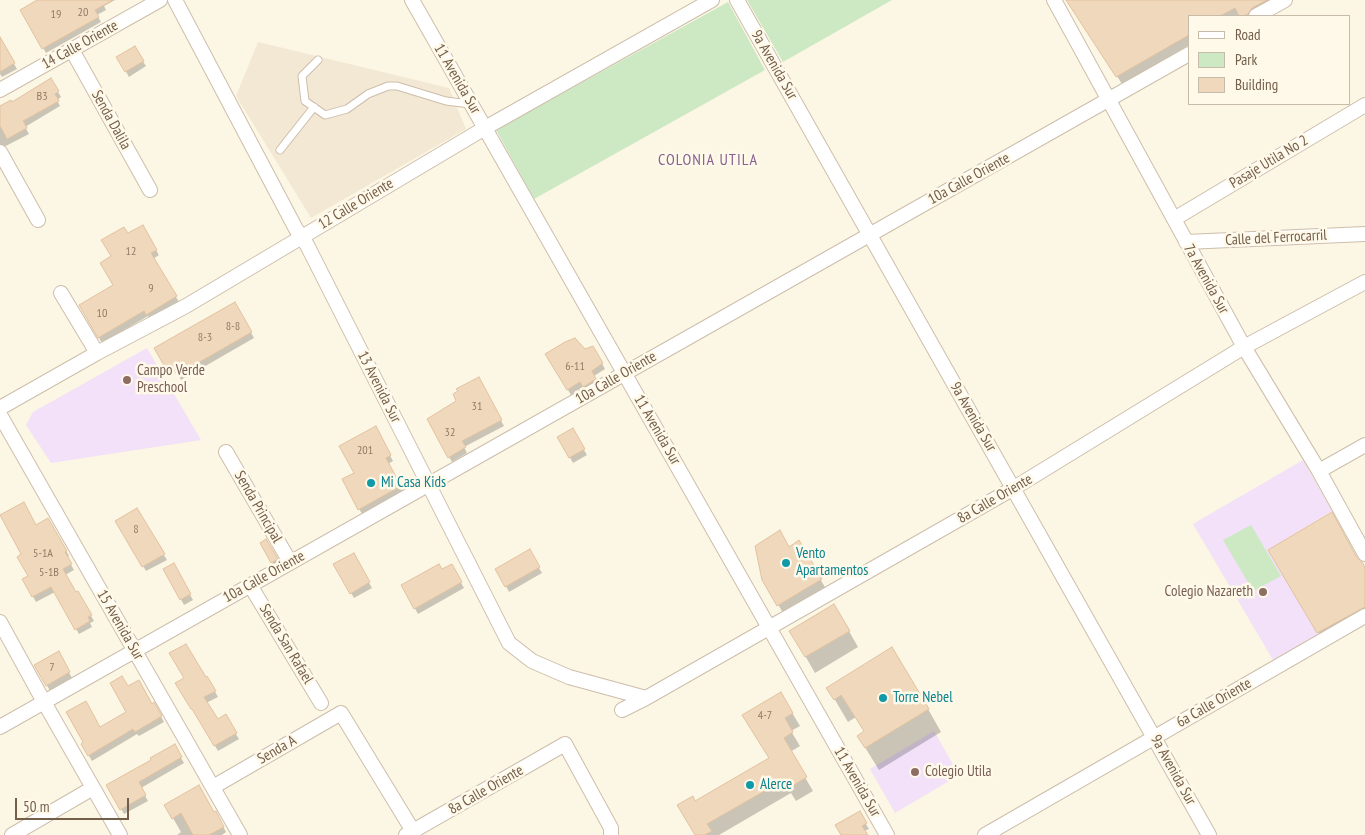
<!DOCTYPE html>
<style>
body{margin:0}
#map{position:relative;width:1365px;height:835px;overflow:hidden;background:#fcf6e4;font-family:"PT Sans Narrow",sans-serif}
canvas{display:block}
.legend{position:absolute;left:1188px;top:15px;width:162px;height:90px;box-sizing:border-box;background:#fff9ea;border:1px solid #c7bbaa;margin:0;padding:6px 9px;list-style:none;font-size:15px;color:#735e4a}
.legend li{display:flex;align-items:center;gap:10px;height:25px}
.legend b{width:25px;border:1px solid #c7bbaa}
.scale{position:absolute;left:15px;top:798px;width:114px;height:22px;box-sizing:border-box;border:2px solid #735e4a;border-top:0;padding-left:6px;font-size:15px;line-height:18px;white-space:nowrap;color:#735e4a;-webkit-text-stroke:4px #fff9ea;paint-order:stroke}
</style>
<div id="map">
<canvas width="1365" height="835"></canvas>
<ul class="legend">
<li><b style="height:6px;background:#fff"></b>Road</li>
<li><b style="height:14px;background:#cde9c3"></b>Park</li>
<li><b style="height:14px;background:#f0d8bc"></b>Building</li>
</ul>
<div class="scale">50 m</div>
</div>
<script>
const context = document.querySelector('canvas').getContext('2d');
context.lineJoin = 'round';
function fillPath(path, color) {
  context.fillStyle = color;
  context.fill(path, 'evenodd');
}
function shape(rows) {
  const path = new Path2D();
  for (const r of rows) {
    path.moveTo(r[0], r[1]);
    for (let i = 2; i < r.length; i += 2) path.lineTo(r[i], r[i + 1]);
  }
  return path;
}
function trace(path, color, width, dash) {
  context.strokeStyle = color;
  context.lineWidth = width;
  context.lineCap = dash ? 'butt' : 'round';
  context.setLineDash(dash || []);
  context.stroke(path);
}
function label(font, color, halo, rows, align = 'center') {
  context.font = font + ' "PT Sans Narrow",sans-serif';
  context.lineWidth = 5;
  context.setLineDash([]);
  context.textBaseline = 'middle';
  context.strokeStyle = halo;
  context.fillStyle = color;
  for (const [text, x, y, turn = 0] of rows) {
    context.save();
    context.translate(x, y);
    context.rotate((+turn || 0) * Math.PI / 180);
    context.textAlign = isNaN(turn) ? turn : align;
    if (halo) context.strokeText(text, 0, 0);
    context.fillText(text, 0, 0);
    context.restore();
  }
}
const residential = shape([
 [258,42,449,88,466,129,311,218,236,96]
]);
const education = shape([
 [147,348,201,440,51,463,26,425,33,412],
 [1303,460,1332,511,1268,550,1318,634,1273,660,1193,524],
 [934,731,959,775,895,813,870,769]
]);
const green = shape([
 [747,0,892,0,783,62],
 [728,2,765,70,534,199,496,130],
 [1251,525,1281,576,1253,591,1223,540]
]);
const shadow = shape([
 [40,0,115,0,104,6,106,10,97,15,101,22,46,53,22,11],
 [1077,0,1269,0,1273,7,1256,16,1241,16,1240,15,1238,16,1189,16,1189,45,1122,84,1075,11],
 [0,39,17,69,2,77,0,74],
 [134,48,146,66,129,77,118,57],
 [51,80,61,97,57,100,60,106,25,127,29,134,0,149,0,108,11,103],
 [142,227,159,255,153,259,179,302,150,319,148,316,102,343,80,306,115,285,112,257,128,235],
 [235,304,254,338,181,380,175,370,170,374,156,348],
 [593,347,605,369,594,376,598,384,587,391,584,386,571,395,547,354,584,351],
 [478,379,504,426,464,447,467,453,452,462,428,420,458,402],
 [375,428,393,461,388,464,403,492,362,514,344,480,355,474],
 [572,430,587,455,573,463,559,437],
 [136,510,167,560,146,571,116,521],
 [36,526,57,535,69,556,67,558,74,570,65,575,75,594,77,592,94,621,90,623,92,627,79,634,55,592,36,602,24,580,30,576,23,555],
 [266,541,280,565,275,567,261,543],
 [799,542,830,596,788,622,764,579,789,548],
 [1270,550,1357,559,1365,570,1365,621,1325,644],
 [529,551,542,573,509,592,497,569],
 [353,555,372,588,354,598,335,565],
 [174,565,193,600,184,605,165,569],
 [451,566,464,588,418,614,402,585],
 [834,605,858,647,815,673,791,631],
 [58,653,72,678,50,691,36,665],
 [205,678,207,678,218,697,206,703,217,720,225,716,239,739,218,751,196,713],
 [128,688,151,705,154,704,164,722,139,736,137,734,92,761,82,744,100,729,128,712],
 [828,688,928,709,941,732,879,770,858,736,865,732,856,717,848,722],
 [781,694,800,726,791,731,800,746,790,752,813,791,796,801,791,793,719,835,696,835,695,803,771,764],
 [174,746,184,763,141,788,148,801,124,814,108,785,152,761],
 [166,806,214,814,216,813,226,832,222,835,177,835,181,832],
 [859,813,869,829,864,831,866,835,842,835]
]);
const building = shape([
 [37,0,113,0,95,10,99,17,42,49,20,10,37,0],
 [1066,0,1267,0,1252,8,1248,14,1244,16,1239,16,1235,8,1220,16,1189,16,1189,35,1116,77,1066,0],
 [0,37,15,63,0,72,0,37],
 [135,46,144,61,125,72,116,57,135,46],
 [51,78,59,91,55,94,59,101,23,121,27,128,7,139,0,126,0,106,11,100,12,102,51,78],
 [143,225,157,250,151,253,177,296,146,315,144,311,98,338,79,305,113,285,100,263,111,256,101,240,124,227,128,233,143,225],
 [235,302,252,332,177,375,172,366,166,369,154,348,235,302],
 [575,338,585,349,593,346,603,363,592,371,596,379,583,387,580,382,567,390,545,354,565,342,575,338],
 [479,377,502,420,462,441,466,447,448,458,427,419,456,401,453,394,458,391,456,389,479,377],
 [376,426,391,455,386,458,401,486,358,510,342,479,354,473,339,446,376,426],
 [573,428,585,449,569,458,557,437,573,428],
 [24,502,36,525,48,518,67,551,65,552,72,564,63,569,76,592,78,591,92,615,88,617,90,621,75,630,51,587,32,597,22,579,28,576,17,557,21,554,0,515,24,502],
 [137,508,165,554,142,567,115,521,137,508],
 [1332,512,1357,558,1362,562,1365,567,1365,607,1317,633,1268,550,1332,512],
 [780,530,789,547,799,540,822,579,777,606,762,580,755,546,780,530],
 [266,539,278,559,271,563,260,543,266,539],
 [530,549,540,567,505,587,495,569,530,549],
 [354,553,370,582,350,594,333,564,354,553],
 [174,563,191,594,180,600,163,569,174,563],
 [439,564,442,569,452,564,462,582,414,609,401,585,439,564],
 [834,604,850,631,805,657,789,631,834,604],
 [186,644,206,677,207,676,216,691,204,697,218,719,226,714,237,733,214,746,192,709,191,709,175,683,184,678,169,653,186,644],
 [892,647,929,709,865,748,857,736,864,731,841,695,834,700,826,688,892,647],
 [59,651,70,672,46,686,34,665,59,651],
 [122,676,128,686,139,680,152,704,154,702,162,716,135,732,133,729,88,756,81,744,83,742,66,712,86,701,100,727,126,712,110,683,122,676],
 [781,692,793,713,785,718,793,732,784,738,807,777,787,789,782,781,707,824,712,831,705,835,695,835,677,805,693,796,695,801,769,758,742,715,781,692],
 [175,744,182,757,139,782,146,795,120,810,106,785,151,760,150,758,175,744],
 [199,785,214,812,216,811,224,827,209,835,193,835,181,813,172,819,164,805,199,785],
 [860,811,867,823,862,826,868,835,841,835,835,825,860,811]
]);
const service = shape([
 [318,60,302,76,305,101,325,115,347,109,368,94,388,86,397,86,446,101,470,104],
 [280,150,314,107]
]);
const minor = shape([
 [175,0,296,229,307,245,509,643,532,661,569,677,646,698],
 [412,0,887,835],
 [737,0,1209,835],
 [1054,0,1244,347,1319,471,1365,554],
 [1256,16,1285,0],
 [72,50,150,190],
 [0,90,160,0],
 [0,152,38,220],
 [1174,219,1365,105],
 [1186,242,1365,234],
 [61,293,97,353],
 [0,408,97,353,186,306,485,128,712,0],
 [0,415,240,835],
 [226,452,290,562],
 [1319,471,1365,445],
 [250,585,321,703],
 [0,622,44,702,120,835],
 [622,710,646,698,1014,488,1244,347,1365,282],
 [0,727,1189,54],
 [213,787,341,713,413,831],
 [12,835,93,788],
 [406,835,565,744,611,828,611,835],
 [985,835,1365,616]
]);
const markers = [
 [127,380,5,"#8d6e63"],
 [371,483,5,"#0f9aa8"],
 [786,563,5,"#0f9aa8"],
 [1263,592,5,"#8d6e63"],
 [883,698,5,"#0f9aa8"],
 [915,772,5,"#8d6e63"],
 [750,785,5,"#0f9aa8"]
];
const numberNames = [
 ["20",83,13],
 ["19",56,15],
 ["B3",42,97],
 ["12",131,252],
 ["9",151,289],
 ["10",102,314],
 ["8-8",233,327],
 ["8-3",205,338],
 ["6-11",575,367],
 ["31",477,407],
 ["32",450,433],
 ["201",365,451],
 ["8",136,530],
 ["5-1A",43,554],
 ["5-1B",49,573],
 ["7",52,668],
 ["4-7",765,716]
];
const streetNames = [
 ["14 Calle Oriente",80,45,-29],
 ["9a Avenida Sur",774,65,60],
 ["11 Avenida Sur",457,79,60],
 ["Senda Dalila",111,120,61],
 ["Pasaje Utila No 2",1269,162,-31],
 ["10a Calle Oriente",969,179,-29],
 ["12 Calle Oriente",356,204,-31],
 ["Calle del Ferrocarril",1276,238,-3],
 ["7a Avenida Sur",1206,279,61],
 ["10a Calle Oriente",616,378,-30],
 ["13 Avenida Sur",379,387,63],
 ["9a Avenida Sur",973,417,60],
 ["11 Avenida Sur",657,430,60],
 ["8a Calle Oriente",995,499,-30],
 ["Senda Principal",258,507,60],
 ["10a Calle Oriente",264,577,-29],
 ["15 Avenida Sur",120,625,60],
 ["Senda San Rafael",286,644,59],
 ["6a Calle Oriente",1214,703,-30],
 ["Senda A",277,750,-30],
 ["9a Avenida Sur",1173,770,61],
 ["11 Avenida Sur",857,782,60],
 ["8a Calle Oriente",486,790,-30]
];
const educationNames = [
 ["Campo Verde",137,371],
 ["Preschool",137,388],
 ["Colegio Nazareth",1253,592,"right"],
 ["Colegio Utila",925,772]
];
const cultureNames = [
 ["Mi Casa Kids",381,483],
 ["Vento",796,554],
 ["Apartamentos",796,571],
 ["Torre Nebel",893,698],
 ["Alerce",760,785]
];
const neighbourhoodNames = [
 ["COLONIA UTILA",708,160]
];
fillPath(residential, '#f3e8d3');
fillPath(education, '#f2e1f8');
fillPath(green, '#cde9c3');
fillPath(shadow, '#0003');
fillPath(building, '#f0d8bc');
trace(building, '#e2c19d', 1);
trace(service, '#cdbeab', 9);
trace(minor, '#cdbeab', 16);
trace(service, '#fff', 7);
trace(minor, '#fff', 14);
for (const [x, y, r, color] of markers) {
  const dot = new Path2D();
  dot.arc(x, y, r, 0, 2 * Math.PI);
  context.fillStyle = color;
  context.fill(dot);
  trace(dot, '#fff9ea', 2);
}
label('12px', '#927c66', null, numberNames);
label('15px', '#735e4a', '#fff9ea', streetNames);
label('15px', '#785e54', '#fff9ea', educationNames, 'left');
label('15px', '#0d838f', '#fff9ea', cultureNames, 'left');
context.letterSpacing = '1px';
label('16px', '#876290', '#fff9ea', neighbourhoodNames);
context.letterSpacing = '0px';
</script>
